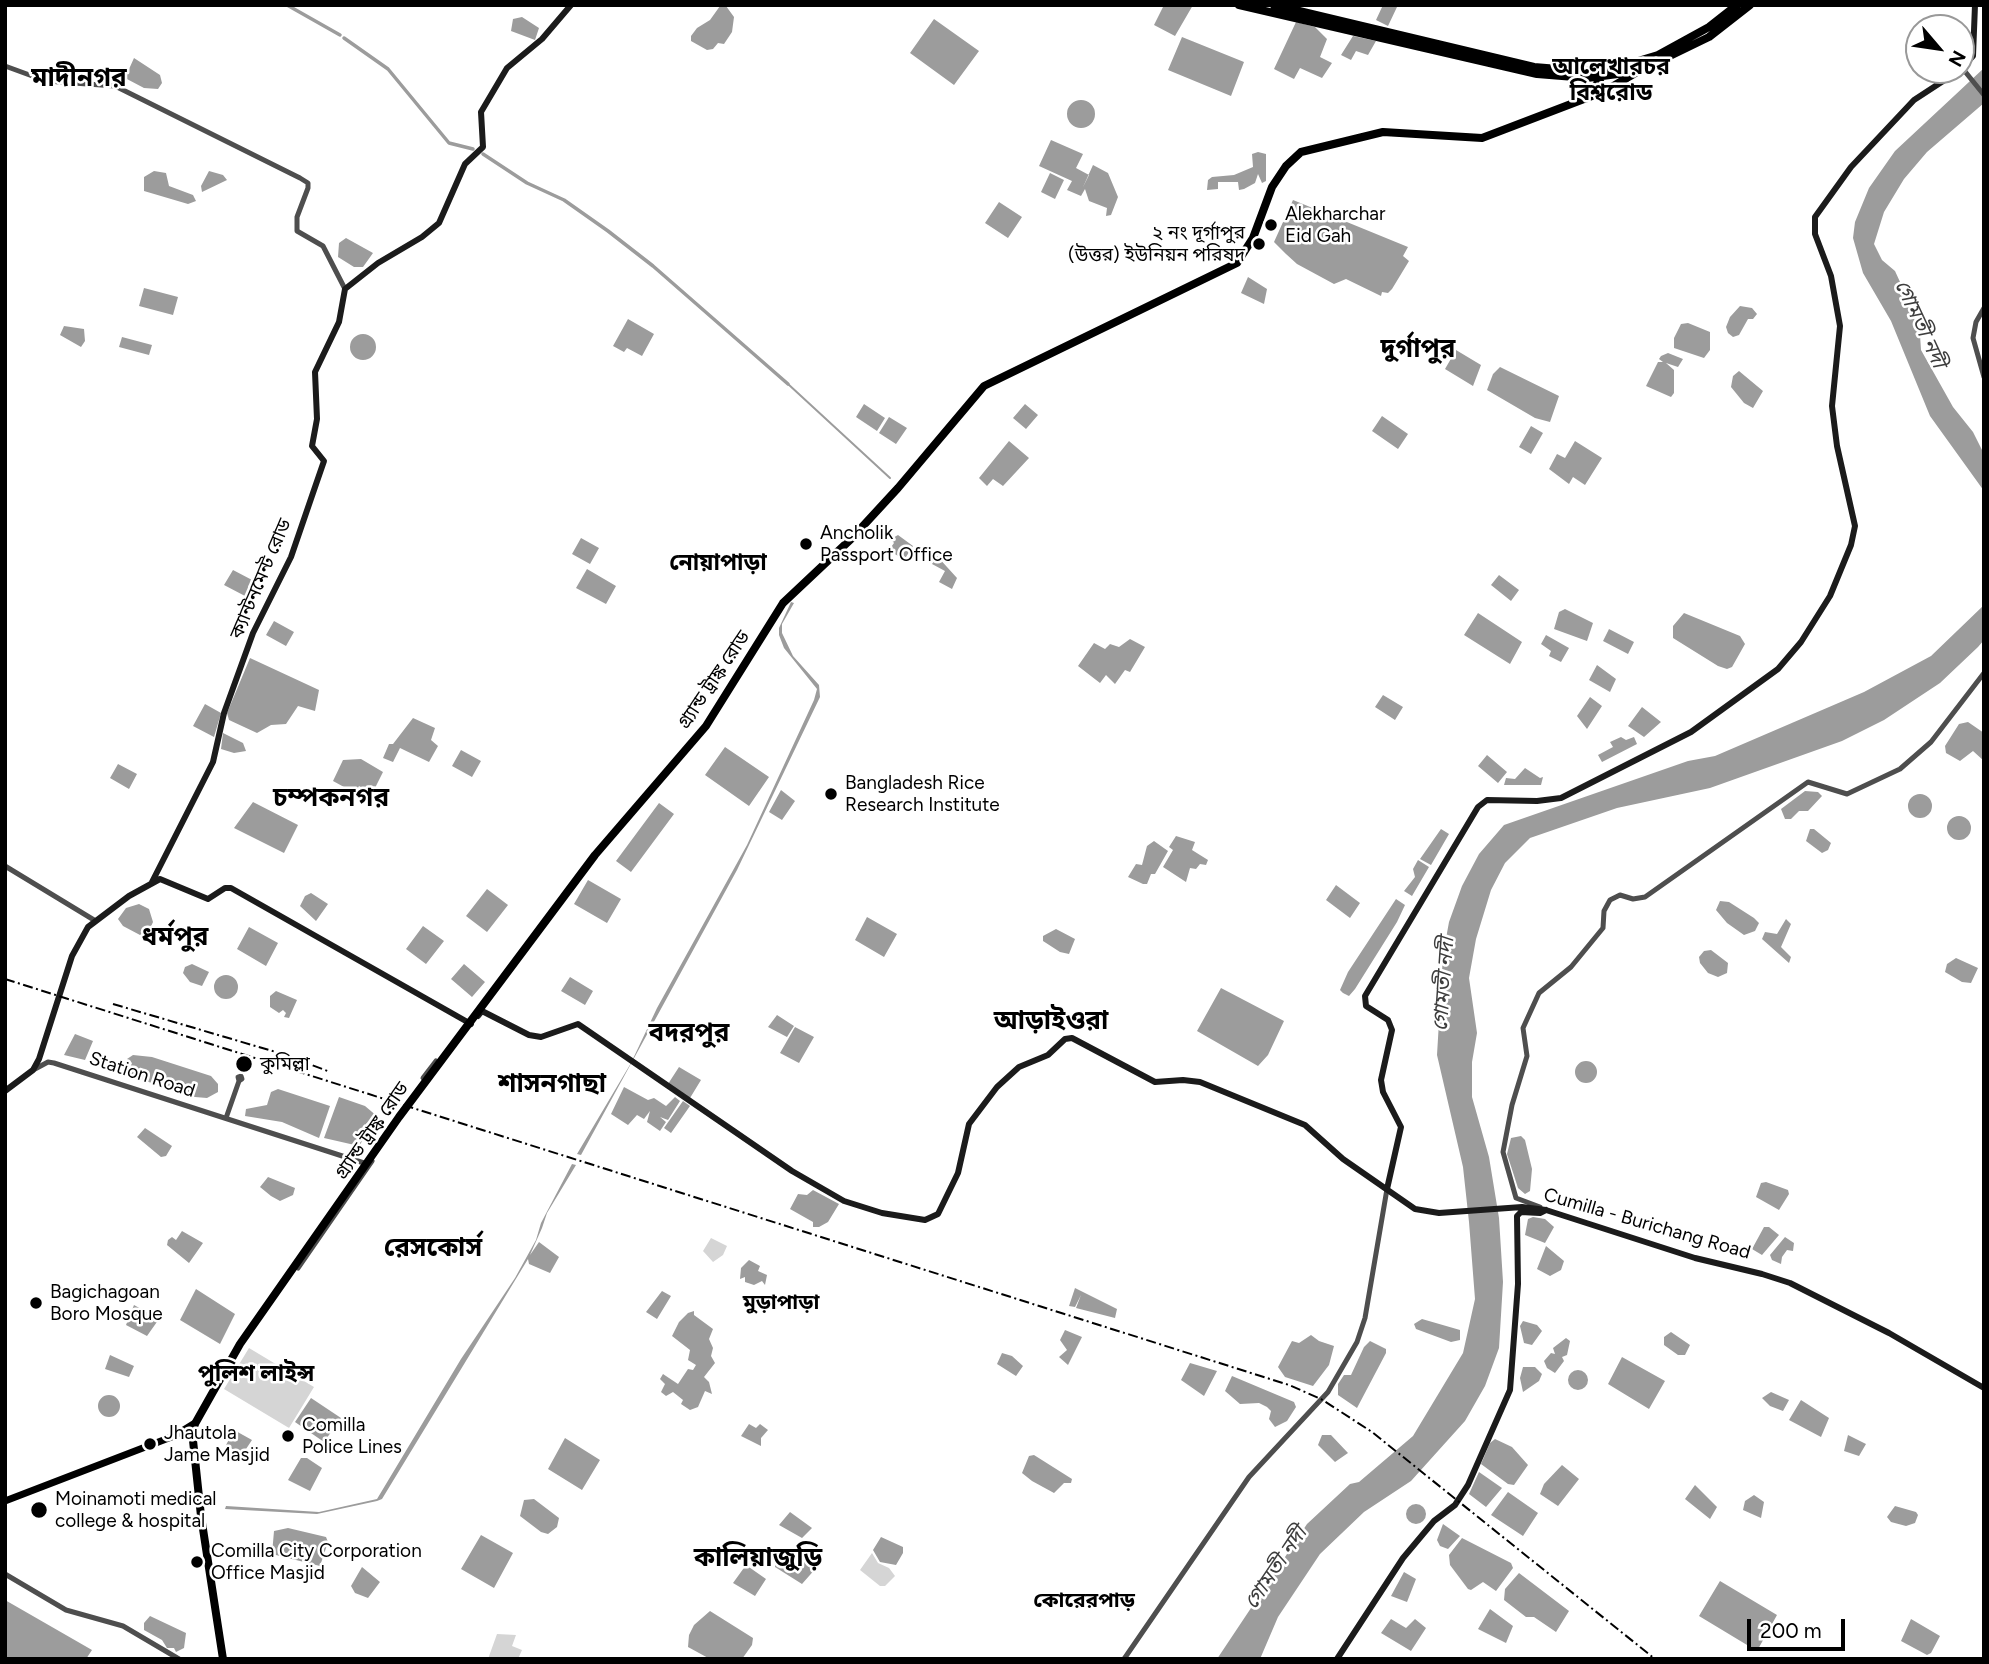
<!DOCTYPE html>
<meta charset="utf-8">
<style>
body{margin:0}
#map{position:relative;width:1989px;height:1664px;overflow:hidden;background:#fff;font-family:Figtree,sans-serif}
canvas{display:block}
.frame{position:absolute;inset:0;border:7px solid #000;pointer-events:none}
.north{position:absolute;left:1905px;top:14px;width:70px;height:70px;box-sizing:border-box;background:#fff;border:2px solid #999;border-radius:50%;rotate:119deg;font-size:19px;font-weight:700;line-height:28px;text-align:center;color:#000}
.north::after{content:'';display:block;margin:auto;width:24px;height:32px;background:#000;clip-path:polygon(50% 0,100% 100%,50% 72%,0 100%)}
.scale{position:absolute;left:1747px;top:1619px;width:98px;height:32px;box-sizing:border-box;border:4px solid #000;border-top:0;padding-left:9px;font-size:21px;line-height:24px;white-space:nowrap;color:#000;-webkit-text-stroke:5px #fff;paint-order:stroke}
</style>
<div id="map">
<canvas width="1989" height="1664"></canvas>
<div class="frame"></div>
<div class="north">N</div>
<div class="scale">200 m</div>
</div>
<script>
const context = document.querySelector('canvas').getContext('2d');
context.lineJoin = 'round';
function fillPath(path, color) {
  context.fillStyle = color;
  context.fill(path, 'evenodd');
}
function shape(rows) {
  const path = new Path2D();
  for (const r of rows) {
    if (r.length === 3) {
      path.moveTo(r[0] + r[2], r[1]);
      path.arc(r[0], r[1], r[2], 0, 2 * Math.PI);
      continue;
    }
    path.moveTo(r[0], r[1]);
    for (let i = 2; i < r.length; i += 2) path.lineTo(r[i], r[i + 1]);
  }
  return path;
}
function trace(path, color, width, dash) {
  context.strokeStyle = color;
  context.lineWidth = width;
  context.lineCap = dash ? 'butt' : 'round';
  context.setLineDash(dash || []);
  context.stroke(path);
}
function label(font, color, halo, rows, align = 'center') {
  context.font = font + ' Figtree,"Noto Sans Bengali",sans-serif';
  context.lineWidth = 5;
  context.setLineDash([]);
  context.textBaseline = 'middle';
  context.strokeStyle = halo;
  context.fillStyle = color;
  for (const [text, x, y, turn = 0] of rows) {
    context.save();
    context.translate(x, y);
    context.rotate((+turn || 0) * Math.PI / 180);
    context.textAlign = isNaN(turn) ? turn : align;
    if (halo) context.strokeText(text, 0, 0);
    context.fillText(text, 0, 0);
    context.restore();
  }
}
const green = shape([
 [711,1238,727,1246,723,1255,713,1262,703,1251],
 [249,1348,314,1387,289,1428,224,1389],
 [872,1553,878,1563,889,1568,895,1576,885,1586,880,1586,860,1570],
 [497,1634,516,1635,512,1646,522,1650,518,1659,488,1659]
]);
const water = shape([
 [1164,5,1193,5,1175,36,1154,25],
 [1383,5,1397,7,1388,26,1376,20],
 [720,6,726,6,734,17,732,32,724,44,718,43,713,49,707,50,691,41,691,36,697,28,710,20],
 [522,17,539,28,535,40,511,31,513,19],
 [934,19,979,51,954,85,910,53],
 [1296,22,1315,27,1327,39,1320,57,1332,63,1322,78,1300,68,1294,79,1274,69],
 [1353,36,1376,41,1368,55,1356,51,1351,60,1341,55],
 [1182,37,1244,62,1231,96,1168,70],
 [134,58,160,75,162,83,158,89,144,88,125,78],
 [1984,68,1984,103,1927,152,1904,179,1884,212,1874,244,1882,260,1895,271,1906,295,1920,335,1921,350,1953,407,1973,432,1984,454,1984,491,1930,416,1891,321,1863,273,1853,238,1855,222,1869,188,1895,151],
 [1081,114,14],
 [1051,140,1083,154,1076,168,1089,175,1083,187,1093,165,1108,173,1118,197,1111,215,1106,216,1107,208,1089,201,1085,189,1081,196,1067,190,1072,181,1039,166],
 [1258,152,1266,154,1266,181,1262,183,1258,174,1255,183,1244,189,1239,190,1238,182,1218,182,1218,189,1207,190,1208,180,1212,177,1234,175,1253,167,1252,154],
 [154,171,166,173,169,186,193,195,196,201,188,204,144,191,144,177],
 [209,171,223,175,227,180,202,192,201,186],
 [1050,173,1064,180,1055,199,1041,192],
 [1293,200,1408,247,1403,256,1409,261,1392,289,1388,293,1382,292,1381,296,1346,279,1334,284,1297,264,1286,254,1274,242],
 [999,202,1022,217,1008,238,985,223],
 [346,238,373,253,363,267,354,267,338,257,339,243],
 [1248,277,1267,289,1264,304,1241,293],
 [144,288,178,297,173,315,139,306],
 [1740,306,1752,308,1757,314,1753,319,1748,319,1739,335,1733,337,1728,333,1726,327,1730,317],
 [628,319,654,334,642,356,627,348,624,352,613,346],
 [1688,323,1710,332,1710,350,1704,358,1674,348,1674,338,1681,324],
 [64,326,84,329,85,341,81,347,60,335],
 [363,347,13],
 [122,337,152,345,149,355,119,347],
 [1456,350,1481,365,1473,386,1445,369],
 [1668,353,1683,359,1678,367,1666,363,1674,370,1674,393,1671,397,1646,386,1658,362,1663,362,1659,359,1661,356],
 [1500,367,1559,396,1550,422,1535,418,1487,390,1493,374],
 [1739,371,1763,391,1753,408,1744,403,1731,387,1733,376],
 [864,404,885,418,877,431,856,417],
 [1025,404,1038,415,1026,429,1013,418],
 [1382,416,1408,434,1398,449,1372,431],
 [889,417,907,428,896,444,879,433],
 [1531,426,1543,433,1531,454,1519,447],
 [1009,441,1029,458,1003,486,993,479,987,486,979,478],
 [1575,441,1602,458,1585,485,1573,477,1569,484,1549,469,1557,454,1565,458],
 [898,535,913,546,904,560,889,550,894,543,891,539],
 [581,538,599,548,590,564,572,554],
 [937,556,957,578,952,589,939,582,945,571,932,564],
 [587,569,616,586,606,604,576,588],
 [233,570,254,581,245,596,224,585],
 [1499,575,1519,590,1511,601,1491,585],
 [791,602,794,603,782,624,782,633,793,656,819,685,820,697,737,870,581,1155,577,1154,631,1063,657,1008,747,845,814,700,817,689,784,648,779,635,779,628],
 [1984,605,1984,640,1978,647,1940,683,1884,720,1842,741,1710,788,1617,808,1530,838,1505,863,1491,890,1476,939,1469,978,1477,1033,1472,1062,1472,1097,1489,1157,1499,1218,1503,1282,1499,1348,1485,1386,1465,1421,1411,1481,1364,1512,1320,1554,1278,1617,1260,1659,1217,1659,1307,1524,1350,1484,1359,1482,1413,1436,1463,1353,1475,1299,1469,1222,1463,1167,1437,1055,1443,955,1449,922,1462,886,1479,854,1504,825,1688,761,1715,756,1864,692,1931,656],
 [1565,609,1593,623,1587,641,1554,629,1559,612],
 [1478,613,1522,642,1510,664,1464,635],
 [1684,613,1740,636,1745,644,1732,667,1727,669,1718,666,1673,638,1673,626],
 [274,621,294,632,286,646,266,635],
 [1609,629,1634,642,1628,654,1603,641],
 [1546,635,1569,648,1561,662,1549,656,1551,651,1541,644],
 [1130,639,1145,647,1130,672,1125,670,1115,684,1106,675,1100,683,1078,666,1094,643,1105,649,1110,644,1119,647],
 [250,658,319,690,315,711,298,706,286,724,271,725,257,733,229,720,227,713],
 [1597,665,1616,679,1610,692,1589,680],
 [1383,695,1403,707,1395,720,1375,707],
 [1590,697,1602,706,1587,729,1577,716],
 [205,704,221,713,214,737,193,726],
 [1642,707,1661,722,1644,737,1628,726],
 [413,718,435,728,431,740,438,746,429,762,400,748,393,762,383,758,389,744,393,744],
 [1968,722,1984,733,1984,761,1973,751,1960,761,1946,753,1945,746,1959,724],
 [223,733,243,743,246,751,234,753,221,749],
 [1621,737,1626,740,1634,737,1637,744,1602,762,1598,755,1613,747,1610,742],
 [725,747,769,777,749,806,705,775],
 [461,750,481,761,472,777,452,766],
 [1487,755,1507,772,1498,783,1478,766],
 [361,759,383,772,372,794,359,786,355,793,333,781,343,760],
 [118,764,137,774,129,789,110,778],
 [1525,768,1540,778,1543,777,1541,785,1504,785,1506,778,1515,779],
 [781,790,795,801,782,820,769,812],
 [1805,791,1818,792,1822,796,1808,811,1799,811,1791,819,1785,819,1781,809],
 [1920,806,12],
 [253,802,298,825,284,853,234,828],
 [659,803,674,814,631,872,616,861],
 [1959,828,12],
 [1441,829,1449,834,1431,865,1420,859],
 [1810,829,1814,829,1831,843,1828,850,1822,853,1806,841],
 [1176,836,1195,842,1192,850,1208,860,1206,865,1200,864,1196,869,1190,868,1186,882,1163,867,1173,850,1169,847],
 [1154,841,1168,851,1155,874,1151,874,1147,884,1143,884,1128,877,1136,864,1142,865,1147,846],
 [1418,860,1429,867,1412,896,1404,891,1415,877,1413,869],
 [588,880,621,899,607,923,574,904],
 [1336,885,1360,903,1350,918,1326,900],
 [487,889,508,905,487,932,466,916],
 [311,893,328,904,316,921,300,906,305,896],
 [1396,899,1405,905,1397,922,1355,989,1349,996,1343,993,1340,990,1348,972],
 [1720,901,1729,902,1754,918,1759,923,1755,931,1744,935,1727,923,1716,910],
 [139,904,149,909,153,922,149,931,140,935,123,926,118,919,126,908],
 [867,917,897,934,884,957,855,940],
 [1786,919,1791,924,1781,947,1791,957,1789,963,1762,939,1765,932,1777,934],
 [423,926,444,941,426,964,406,949],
 [249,927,278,943,266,966,237,949],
 [1056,929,1075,939,1069,954,1060,952,1043,941,1043,936],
 [1711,950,1728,963,1727,973,1718,977,1708,973,1700,963,1699,957,1704,951],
 [1956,958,1978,968,1971,983,1962,982,1945,972,1947,964],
 [192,964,209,972,202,986,190,982,183,973,185,967],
 [464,964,485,982,472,997,451,979],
 [226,987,12],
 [570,977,593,991,585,1005,561,991],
 [1221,988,1284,1021,1268,1055,1258,1066,1197,1031],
 [276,991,297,1000,289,1018,284,1017,286,1013,283,1010,279,1013,270,1007,270,996],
 [777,1015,794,1026,787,1037,768,1027],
 [795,1027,814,1037,799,1063,780,1053],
 [75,1034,93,1041,85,1060,64,1055],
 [133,1055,152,1057,211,1076,218,1084,218,1092,207,1098,195,1097,127,1075,132,1063,127,1059],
 [1586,1072,11],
 [679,1067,701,1080,690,1098,668,1084],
 [624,1087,648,1100,654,1098,666,1106,675,1097,680,1101,668,1120,660,1117,666,1122,660,1131,647,1122,650,1111,644,1119,637,1115,628,1125,611,1114],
 [278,1089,330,1106,319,1138,282,1122,245,1116,246,1109,267,1105,271,1092],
 [339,1097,365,1106,378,1117,359,1146,324,1138],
 [683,1101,690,1106,671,1133,664,1128],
 [145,1128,172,1146,166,1156,161,1157,137,1137],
 [1521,1136,1525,1140,1532,1169,1530,1191,1525,1194,1518,1188,1507,1154,1511,1138],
 [572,1164,576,1165,547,1213,542,1228,530,1255,539,1242,559,1257,550,1273,529,1264,528,1259,382,1499,377,1501,317,1514,225,1509,226,1506,319,1512,377,1499,461,1359,515,1278,536,1240,541,1223],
 [268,1177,295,1188,293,1195,280,1201,271,1196,260,1187],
 [1766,1182,1788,1190,1789,1194,1779,1210,1756,1197,1761,1183],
 [813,1190,839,1204,828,1222,819,1227,813,1227,813,1222,790,1209,798,1194,807,1195],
 [1533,1217,1545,1219,1554,1227,1545,1243,1525,1235,1528,1219],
 [1764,1227,1769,1227,1779,1235,1762,1255,1752,1249],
 [182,1231,203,1243,189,1263,167,1245,168,1240,172,1237,176,1240],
 [1785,1237,1794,1243,1793,1251,1787,1250,1782,1257,1781,1264,1772,1260,1770,1255],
 [1546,1246,1564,1261,1561,1270,1550,1276,1537,1269],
 [749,1260,760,1266,758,1271,767,1275,765,1285,762,1281,754,1285,745,1282,745,1277,740,1279,741,1268],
 [1075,1288,1117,1309,1115,1318,1076,1308,1081,1295,1075,1307,1069,1306],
 [196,1289,235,1314,220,1344,180,1320],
 [662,1291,671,1296,657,1319,646,1312],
 [134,1305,159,1319,147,1336,126,1325],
 [694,1311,694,1315,713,1329,709,1339,713,1348,711,1356,715,1363,704,1377,709,1382,712,1394,705,1391,698,1407,690,1410,681,1404,683,1400,673,1392,666,1396,661,1392,665,1384,660,1379,663,1374,678,1384,688,1369,693,1370,696,1365,688,1360,690,1350,672,1336,679,1322,688,1313],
 [1422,1319,1460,1330,1460,1340,1451,1342,1416,1329,1414,1324],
 [1523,1321,1537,1325,1542,1331,1532,1345,1524,1343,1520,1326],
 [1065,1330,1082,1337,1068,1365,1059,1357,1067,1350,1060,1340],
 [1671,1332,1690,1345,1685,1355,1678,1355,1664,1345,1664,1337],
 [1311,1335,1319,1341,1334,1346,1329,1365,1313,1386,1285,1377,1278,1367,1292,1341,1299,1343],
 [1566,1338,1570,1341,1567,1355,1562,1357,1564,1361,1555,1373,1547,1368,1544,1361,1551,1353,1555,1354,1553,1348],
 [1370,1341,1386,1349,1386,1353,1357,1408,1338,1395,1338,1384,1344,1375,1351,1375,1364,1347],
 [1002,1353,1012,1356,1023,1366,1016,1376,997,1364],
 [110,1355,134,1366,129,1377,105,1369],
 [1622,1357,1665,1381,1649,1409,1608,1384],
 [1190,1363,1217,1371,1204,1396,1181,1380],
 [1523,1367,1535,1367,1542,1374,1539,1381,1523,1392,1520,1378],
 [1578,1380,10],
 [1232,1376,1294,1402,1296,1407,1287,1421,1275,1427,1269,1419,1271,1411,1267,1407,1259,1403,1240,1404,1225,1391],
 [1771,1392,1789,1400,1783,1411,1770,1406,1762,1398],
 [109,1406,11],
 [311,1398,341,1418,324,1442,295,1422],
 [1801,1400,1829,1418,1821,1437,1789,1420],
 [749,1424,756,1428,760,1424,768,1430,761,1438,761,1446,741,1436],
 [234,1430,252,1440,242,1455,226,1445],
 [1322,1435,1331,1435,1348,1453,1335,1462,1318,1445],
 [1848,1435,1866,1444,1859,1456,1844,1451],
 [565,1438,600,1460,582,1490,548,1469],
 [1495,1439,1512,1447,1528,1465,1514,1485,1508,1484,1481,1464,1490,1443],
 [1034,1455,1072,1479,1071,1483,1064,1483,1054,1493,1032,1481,1022,1473,1029,1456],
 [301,1458,307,1458,322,1468,310,1491,288,1480],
 [1562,1465,1579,1479,1558,1506,1540,1494,1544,1484],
 [1479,1472,1502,1488,1486,1507,1469,1494],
 [1695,1485,1717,1507,1710,1519,1685,1499],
 [1508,1492,1538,1513,1523,1536,1491,1515],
 [1754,1495,1764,1502,1761,1518,1743,1510,1745,1501],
 [534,1499,559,1518,557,1527,548,1534,541,1532,520,1516,524,1500],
 [1416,1514,10],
 [1895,1506,1916,1512,1918,1515,1915,1523,1906,1526,1891,1522,1887,1517],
 [790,1512,812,1528,802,1538,779,1525],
 [1443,1524,1460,1536,1448,1549,1440,1546,1437,1540],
 [288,1528,326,1537,328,1542,320,1566,272,1554,274,1531],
 [481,1535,513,1553,494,1588,461,1569],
 [881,1537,903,1547,903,1553,896,1565,880,1562,873,1550],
 [1462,1538,1511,1563,1513,1568,1496,1591,1483,1582,1471,1590,1468,1589,1450,1565,1449,1555],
 [782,1549,803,1557,809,1555,816,1561,817,1567,802,1584,775,1567,775,1553],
 [746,1565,766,1579,755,1596,733,1583],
 [362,1567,380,1582,368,1598,355,1593,351,1586],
 [1404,1572,1416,1579,1407,1602,1391,1596],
 [1519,1573,1569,1611,1556,1632,1534,1617,1526,1617,1504,1600,1505,1589],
 [1720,1581,1777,1615,1757,1651,1699,1616],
 [5,1600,92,1650,86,1659,5,1659],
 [1490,1609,1513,1626,1506,1643,1478,1629],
 [710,1611,753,1638,752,1645,742,1659,710,1659,688,1647,689,1635,694,1625],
 [150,1616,186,1633,184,1648,176,1652,174,1648,167,1648,162,1640,144,1630,144,1623],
 [1391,1619,1406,1628,1415,1619,1426,1628,1411,1651,1381,1633],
 [1911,1619,1940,1636,1931,1653,1927,1655,1901,1641]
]);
const stream = shape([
 [788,384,890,478]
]);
const canal = shape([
 [287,5,340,35],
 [344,38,388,69,449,143,473,149],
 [483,154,527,183,564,200,608,231,653,266,788,384]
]);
const tertiary = shape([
 [5,66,46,81,115,86,300,178,308,183,308,188,297,217,297,231,323,246,345,289],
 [1963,69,1984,95],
 [1984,308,1976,322,1973,338,1984,377],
 [5,866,94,920],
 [35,1069,48,1062,54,1063,364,1163],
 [241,1076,242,1079,239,1081,238,1077,241,1076],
 [423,1078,436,1061],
 [226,1118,239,1081],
 [1540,1207,1516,1198,1503,1152,1512,1105,1527,1056,1523,1028,1539,993,1571,967,1603,928,1604,911,1610,900,1620,895,1633,899,1645,897,1808,782,1847,794,1900,769,1931,742,1984,673],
 [298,1268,372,1161],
 [5,1574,66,1610,123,1626,179,1659],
 [1124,1659,1249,1477,1328,1392,1357,1342,1365,1318,1387,1189]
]);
const secondary = shape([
 [1961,69,1973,56,1975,5],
 [152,882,213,762,224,713,253,633,291,557,314,490,324,461,312,446,317,419,315,372,339,322,345,289,378,263,422,237,439,223,465,164,483,147,481,112,507,68,542,39,571,5],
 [478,1016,482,1011,529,1035,541,1037,578,1024,792,1171,844,1201,882,1213,925,1220,938,1214,958,1173,969,1124,997,1087,1019,1067,1048,1055,1065,1039,1072,1038,1155,1082,1183,1080,1200,1082,1305,1125,1343,1159,1415,1209,1439,1213,1522,1207,1546,1210,1695,1258,1762,1274,1790,1283,1889,1333,1984,1388],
 [5,1091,33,1070,39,1059,72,956,88,927,129,896,160,879,208,899,225,888,231,888,471,1024],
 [1387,1189,1401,1127,1383,1092,1381,1080,1392,1030,1388,1020,1366,1006,1365,996,1478,807,1487,800,1537,801,1561,798,1691,732,1778,669,1801,642,1830,596,1851,545,1855,526,1837,446,1832,406,1840,326,1831,276,1815,234,1815,217,1851,167,1914,100,1960,70],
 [1337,1659,1403,1558,1434,1521,1455,1505,1468,1485,1510,1390,1518,1284,1517,1216,1521,1212,1540,1213,1546,1210]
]);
const primary = shape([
 [5,1501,174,1436,195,1423]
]);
const trunk = shape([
 [1239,5,1537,74,1587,78,1633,72],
 [1274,5,1534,67,1583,71,1618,67,1658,55,1709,27,1737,5],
 [1587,98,1603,75],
 [223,1659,201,1516,192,1431,196,1422,240,1344,399,1117,595,855,706,726,783,603,851,539,898,488,984,386,1237,263,1253,238,1272,187,1286,166,1301,152,1383,132,1482,138,1605,91,1637,72,1709,37,1750,5]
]);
const rail = shape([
 [5,979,1289,1385,1321,1399,1372,1432,1655,1659],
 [113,1004,286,1055,330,1072]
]);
const markers = [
 [1271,225,7,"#000"],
 [1259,244,7,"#000"],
 [806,544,7,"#000"],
 [831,794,7,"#000"],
 [244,1064,9,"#000"],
 [36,1303,7,"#000"],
 [288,1436,7,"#000"],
 [150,1444,7,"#000"],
 [39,1510,9,"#000"],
 [197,1562,7,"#000"]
];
const poiNames = [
 ["Alekharchar",1285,214],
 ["Eid Gah",1285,236],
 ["২ নং দূর্গাপুর",1245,233,"right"],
 ["(উত্তর) ইউনিয়ন পরিষদ",1245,255,"right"],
 ["Ancholik",820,533],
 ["Passport Office",820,555],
 ["Bangladesh Rice",845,783],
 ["Research Institute",845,805],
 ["কুমিল্লা",260,1064],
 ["Bagichagoan",50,1292],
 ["Boro Mosque",50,1314],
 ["Comilla",302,1425],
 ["Police Lines",302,1447],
 ["Jhautola",164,1433],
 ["Jame Masjid",164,1455],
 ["Moinamoti medical",55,1499],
 ["college & hospital",55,1521],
 ["Comilla City Corporation",211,1551],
 ["Office Masjid",211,1573]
];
const streetNames = [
 ["ক্যান্টনমেন্ট রোড",261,579,-67],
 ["গ্র্যান্ড ট্রাঙ্ক রোড",714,680,-56],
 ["Station Road",142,1075,18],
 ["গ্র্যান্ড ট্রাঙ্ক রোড",372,1131,-55],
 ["Cumilla - Burichang Road",1647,1224,16]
];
const waterNames = [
 ["গোমতী নদী",1920,324,65],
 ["গোমতী নদী",1444,984,-86],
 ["গোমতী নদী",1276,1568,-56]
];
const neighbourhoodNames = [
 ["মুড়াপাড়া",781,1303],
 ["কোরেরপাড়",1084,1601]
];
const quarterNames = [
 ["আলেখারচর",1611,67],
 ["বিশ্বরোড",1611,93],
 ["নোয়াপাড়া",718,563],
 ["পুলিশ লাইন্স",256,1374]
];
const districtNames = [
 ["মাদীনগর",79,78],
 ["দুর্গাপুর",1418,349],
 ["চম্পকনগর",331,798],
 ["ধর্মপুর",175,937],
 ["আড়াইওরা",1051,1021],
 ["বদরপুর",689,1033],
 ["শাসনগাছা",552,1084],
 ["রেসকোর্স",433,1248],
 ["কালিয়াজুড়ি",758,1558]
];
fillPath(green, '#d5d5d5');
fillPath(water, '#9c9c9c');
trace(stream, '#9c9c9c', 2);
trace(canal, '#9c9c9c', 3.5);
trace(tertiary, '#4e4e4e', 5);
trace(secondary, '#1b1b1b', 6);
trace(primary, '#000', 7);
trace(trunk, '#000', 8);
trace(rail, '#000', 2, [10, 3.5, 2, 3.5]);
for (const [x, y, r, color] of markers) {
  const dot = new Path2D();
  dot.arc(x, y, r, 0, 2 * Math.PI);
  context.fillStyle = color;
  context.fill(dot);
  trace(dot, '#fff', 2.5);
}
label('19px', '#000', '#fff', poiNames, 'left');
label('19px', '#000', '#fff', streetNames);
label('italic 21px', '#3d3d3d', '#fff', waterNames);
label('bold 21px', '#000', '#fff', neighbourhoodNames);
label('bold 23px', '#000', '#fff', quarterNames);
label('bold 26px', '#000', '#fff', districtNames);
</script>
